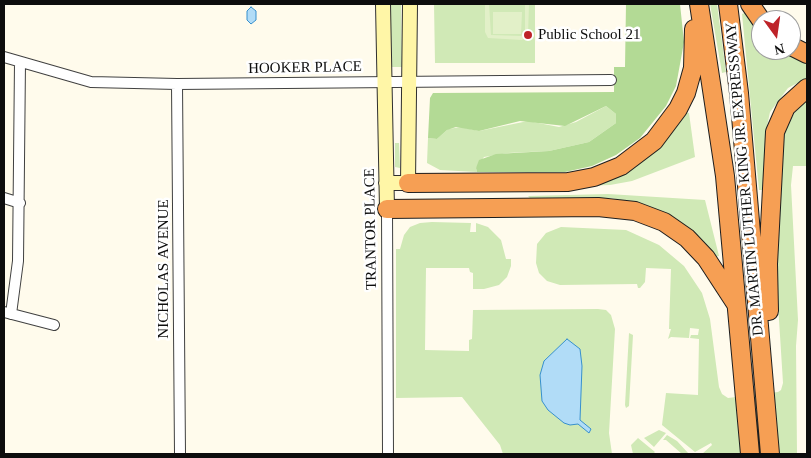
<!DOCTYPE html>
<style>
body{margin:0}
#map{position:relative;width:811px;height:458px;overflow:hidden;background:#fffbec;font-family:Georgia,serif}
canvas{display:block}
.frame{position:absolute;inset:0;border:5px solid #0d0d0d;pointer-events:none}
.north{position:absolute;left:751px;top:10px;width:50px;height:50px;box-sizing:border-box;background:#fff;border:1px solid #9e9e9e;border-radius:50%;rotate:166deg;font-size:14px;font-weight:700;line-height:20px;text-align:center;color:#0d0d0d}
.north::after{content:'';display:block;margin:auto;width:18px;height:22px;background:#be2329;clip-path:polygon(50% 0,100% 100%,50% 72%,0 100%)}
</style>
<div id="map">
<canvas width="811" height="458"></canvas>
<div class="frame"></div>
<div class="north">N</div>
</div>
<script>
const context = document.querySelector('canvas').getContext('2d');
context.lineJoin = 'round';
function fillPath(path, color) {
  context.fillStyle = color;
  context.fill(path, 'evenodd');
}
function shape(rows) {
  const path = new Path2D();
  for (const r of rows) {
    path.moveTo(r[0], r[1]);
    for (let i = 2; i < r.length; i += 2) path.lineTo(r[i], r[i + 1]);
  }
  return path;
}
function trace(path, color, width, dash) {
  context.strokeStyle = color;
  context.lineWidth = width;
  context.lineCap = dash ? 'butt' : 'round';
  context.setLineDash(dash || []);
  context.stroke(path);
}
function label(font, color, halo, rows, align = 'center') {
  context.font = font + ' Georgia,serif';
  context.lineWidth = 5;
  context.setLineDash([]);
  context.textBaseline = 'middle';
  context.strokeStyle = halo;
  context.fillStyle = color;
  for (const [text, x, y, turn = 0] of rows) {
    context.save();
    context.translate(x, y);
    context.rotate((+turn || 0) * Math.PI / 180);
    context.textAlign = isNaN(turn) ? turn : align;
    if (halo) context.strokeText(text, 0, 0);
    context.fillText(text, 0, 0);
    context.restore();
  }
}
const green = shape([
 [390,4,401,4,402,67,391,67],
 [434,4,535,4,535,63,435,63],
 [710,4,717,4,726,72,722,73],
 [747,12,761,30,761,50,787,50,807,59,807,78,788,88,770,112,766,131,764,190,759,190,742,14],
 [807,100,807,166,793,166,791,185,798,320,796,346,797,454,702,454,712,445,711,443,695,452,662,425,666,393,698,395,699,339,690,338,691,335,698,335,699,329,690,328,689,338,671,337,668,339,671,329,669,329,671,269,646,268,645,282,640,288,638,288,637,284,560,285,547,281,539,273,536,263,537,244,546,233,561,227,626,230,659,245,684,266,702,293,710,319,719,387,722,394,728,398,778,392,781,390,783,383,776,272,782,145,785,132,794,113],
 [606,106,616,114,616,123,589,142,549,151,508,153,484,157,476,168,477,172,440,170,427,163,428,138,437,139,448,129,461,127,479,131,528,121,559,127,576,122],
 [684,112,689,113,695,157,632,181,610,185,584,186],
 [395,143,399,143,400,168,395,167],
 [608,194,705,200,719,256,715,257,672,217,646,205,611,198,530,198,528,196],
 [432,222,471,223,470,232,476,232,476,223,488,227,501,240,506,259,511,259,511,266,507,277,499,285,484,289,473,289,473,273,470,272,469,268,426,268,425,350,469,351,469,340,472,339,473,310,598,309,606,310,611,315,615,329,609,433,612,454,503,454,500,445,462,397,396,398,396,249,400,249,404,235,410,227,420,223],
 [629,333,633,335,629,406,626,408,625,405],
 [659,430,666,433,654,447,644,438],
 [667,435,677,441,689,454,682,454,666,440,663,440],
 [638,438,655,452,653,454,633,454,631,445]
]);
const forest = shape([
 [626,4,680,4,684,42,676,86,666,106,640,138,616,155,592,166,565,172,477,172,476,168,479,160,496,154,549,151,589,142,616,123,616,114,606,106,565,126,520,121,479,131,456,127,447,130,437,139,428,138,430,98,433,93,614,92,614,67,625,67]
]);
const pitch = shape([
 [485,4,489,4,491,35,521,36,525,33,525,4,529,4,528,35,522,40,488,38,485,32],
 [493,12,522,12,521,34,493,34]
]);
const water = shape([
 [251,7,256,11,256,20,251,24,247,20,247,11,251,7],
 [567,339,580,349,582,366,580,420,591,429,589,433,578,424,570,425,564,423,548,410,542,401,540,375,544,361,567,339]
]);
const minor = shape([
 [4,57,91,82,177,84,611,80],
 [177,84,180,454],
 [4,198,20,203],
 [387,209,388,454],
 [4,312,54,325],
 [11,314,18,261,20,62]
]);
const secondary = shape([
 [383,4,387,209],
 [386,183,408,183,410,4]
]);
const motorway = shape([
 [699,4,725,176,750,454],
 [728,4,739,93,770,454],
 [750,4,761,20],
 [791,46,807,54],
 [408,183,568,182,594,177,621,166,654,141,678,109,686,93,693,68,694,29],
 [387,209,598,207,635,211,664,222,687,238,706,258,736,304],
 [769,311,768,264,775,132,786,107,807,88]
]);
const markers = [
 [528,35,5,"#be2329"]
];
const poiNames = [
 ["Public School 21",538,35]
];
const streetNames = [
 ["HOOKER PLACE",305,68,-1],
 ["DR. MARTIN LUTHER KING JR. EXPRESSWAY",745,179,-95],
 ["TRANTOR PLACE",371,229,-91],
 ["NICHOLAS AVENUE",164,269,-90]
];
fillPath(green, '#d0e9b6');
fillPath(forest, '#b3da95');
fillPath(pitch, '#e2f0c8');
fillPath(water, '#b1dcf7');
trace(water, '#3790ce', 1);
trace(minor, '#404040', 12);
trace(secondary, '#2f2f2f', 16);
trace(motorway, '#1e1e1e', 20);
trace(minor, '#fff', 10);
trace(secondary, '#fff6a7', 14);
trace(motorway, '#f69f54', 18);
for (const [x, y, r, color] of markers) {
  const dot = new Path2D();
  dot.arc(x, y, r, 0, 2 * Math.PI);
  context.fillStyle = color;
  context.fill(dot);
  trace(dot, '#fff', 2);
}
label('15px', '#0d0d0d', '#fff', poiNames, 'left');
label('15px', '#0d0d0d', '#fff', streetNames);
</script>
